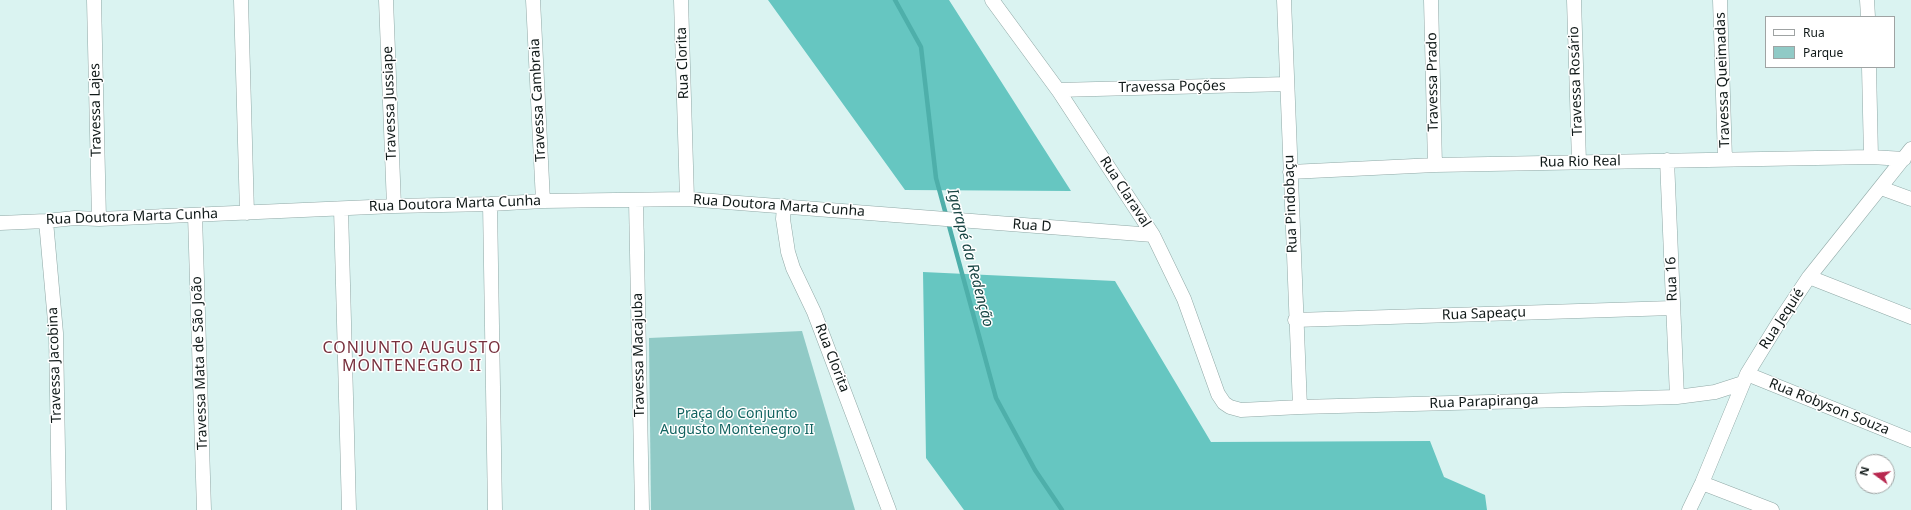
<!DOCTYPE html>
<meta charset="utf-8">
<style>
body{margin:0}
#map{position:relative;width:1911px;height:510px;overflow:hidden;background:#daf3f1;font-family:"Noto Sans",sans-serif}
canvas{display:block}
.legend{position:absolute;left:1765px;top:16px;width:130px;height:52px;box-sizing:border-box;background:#fff;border:1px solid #9fa3a3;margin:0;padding:5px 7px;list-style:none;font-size:12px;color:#101918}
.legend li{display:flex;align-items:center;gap:8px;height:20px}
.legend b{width:20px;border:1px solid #9fa3a3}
.north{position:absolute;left:1855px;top:454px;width:40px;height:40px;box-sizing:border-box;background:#fff;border:1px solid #9fa3a3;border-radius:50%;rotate:285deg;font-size:11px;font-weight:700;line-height:16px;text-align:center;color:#101918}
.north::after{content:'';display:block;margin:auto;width:14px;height:18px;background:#b8284f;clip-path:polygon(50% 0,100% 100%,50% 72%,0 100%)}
</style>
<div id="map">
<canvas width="1911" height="510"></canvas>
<ul class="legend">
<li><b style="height:5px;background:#fff"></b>Rua</li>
<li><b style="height:11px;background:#90cac6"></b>Parque</li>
</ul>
<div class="north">N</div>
</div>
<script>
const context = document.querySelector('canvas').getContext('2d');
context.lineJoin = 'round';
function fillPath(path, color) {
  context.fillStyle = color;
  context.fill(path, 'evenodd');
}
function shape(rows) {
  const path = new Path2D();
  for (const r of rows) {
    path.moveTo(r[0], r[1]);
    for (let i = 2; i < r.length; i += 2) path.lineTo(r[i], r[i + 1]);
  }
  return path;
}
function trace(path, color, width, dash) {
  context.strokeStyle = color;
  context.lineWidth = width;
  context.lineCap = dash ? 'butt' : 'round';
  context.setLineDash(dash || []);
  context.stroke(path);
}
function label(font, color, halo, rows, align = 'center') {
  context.font = font + ' "Noto Sans",sans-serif';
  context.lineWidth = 3;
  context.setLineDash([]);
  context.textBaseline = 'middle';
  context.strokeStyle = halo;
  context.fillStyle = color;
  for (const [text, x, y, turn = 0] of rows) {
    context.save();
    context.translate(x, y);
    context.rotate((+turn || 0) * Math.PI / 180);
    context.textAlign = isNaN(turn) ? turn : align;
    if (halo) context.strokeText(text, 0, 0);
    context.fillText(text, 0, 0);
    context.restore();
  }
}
const green = shape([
 [802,331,855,510,651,510,649,338]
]);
const forest = shape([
 [768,0,949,0,1071,191,905,190],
 [923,272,1115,281,1211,442,1430,441,1444,477,1485,495,1487,510,964,510,926,458]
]);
const stream = shape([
 [895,0,921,47,936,178,996,398,1035,470,1062,510]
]);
const minor = shape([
 [94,0,99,219],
 [241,0,247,213],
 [386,0,394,206],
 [533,0,543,201],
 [681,0,687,199],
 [992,0,1058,90,1153,235,1184,299,1218,394,1224,403,1230,407,1241,410,1300,407,1677,397,1715,392,1743,383],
 [1284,0,1300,407],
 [1431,0,1435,165],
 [1574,0,1579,162],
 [1720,0,1725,159],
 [1867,0,1868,17],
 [1869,67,1871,157,1904,159],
 [1058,90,1287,84],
 [1667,160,1677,397],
 [1290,172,1435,165,1871,157],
 [1881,188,1911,199],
 [636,200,642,510],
 [490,204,495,510],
 [784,206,783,219,788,252,793,268,814,312,889,510],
 [341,209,349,510],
 [195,215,204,510],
 [46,221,56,333,59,510],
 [0,223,46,221,75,218,99,219,394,206,490,204,543,201,687,199,1153,235],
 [1809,277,1911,317],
 [1295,320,1673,308],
 [1747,374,1911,440],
 [1702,483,1772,510],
 [1689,510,1702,483,1747,374,1779,322,1809,277,1911,149]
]);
const streetNames = [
 ["Rua Clorita",683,63,-92],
 ["Travessa Queimadas",1723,80,-92],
 ["Travessa Rosário",1576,81,-92],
 ["Travessa Prado",1433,82,-91],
 ["Travessa Poções",1172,87,-1],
 ["Travessa Cambraia",538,100,-93],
 ["Travessa Jussiape",390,103,-92],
 ["Travessa Lajes",96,110,-91],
 ["Rua Rio Real",1580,162,-1],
 ["Rua Claraval",1125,192,57],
 ["Rua Doutora Marta Cunha",455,204,-2],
 ["Rua Pindobaçu",1291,204,-92],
 ["Rua Doutora Marta Cunha",779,206,4],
 ["Rua Doutora Marta Cunha",132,217,-2],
 ["Rua D",1032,226,4],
 ["Rua 16",1672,279,-92],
 ["Rua Sapeaçu",1484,314,-2],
 ["Rua Jequié",1782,319,-57],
 ["Travessa Macajuba",639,355,-91],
 ["Rua Clorita",832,358,69],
 ["Travessa Mata de São João",200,363,-92],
 ["Travessa Jacobina",55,365,-92],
 ["Rua Parapiranga",1484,402,-2],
 ["Rua Robyson Souza",1829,407,22]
];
const parkNames = [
 ["Praça do Conjunto",737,414],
 ["Augusto Montenegro II",737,430]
];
const waterNames = [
 ["Igarapé da Redenção",970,258,75]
];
const quarterNames = [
 ["CONJUNTO AUGUSTO",412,348],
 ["MONTENEGRO II",412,366]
];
fillPath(green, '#90cac6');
fillPath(forest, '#66c6c1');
trace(stream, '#4eafaa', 4.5);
trace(minor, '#90a8a6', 15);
trace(minor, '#fff', 14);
label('14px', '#101918', '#fff', streetNames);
label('14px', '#126360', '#fff', parkNames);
label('italic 15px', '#184543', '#fff', waterNames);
context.letterSpacing = '1px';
label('16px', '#78313e', '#fff', quarterNames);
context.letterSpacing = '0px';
</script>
